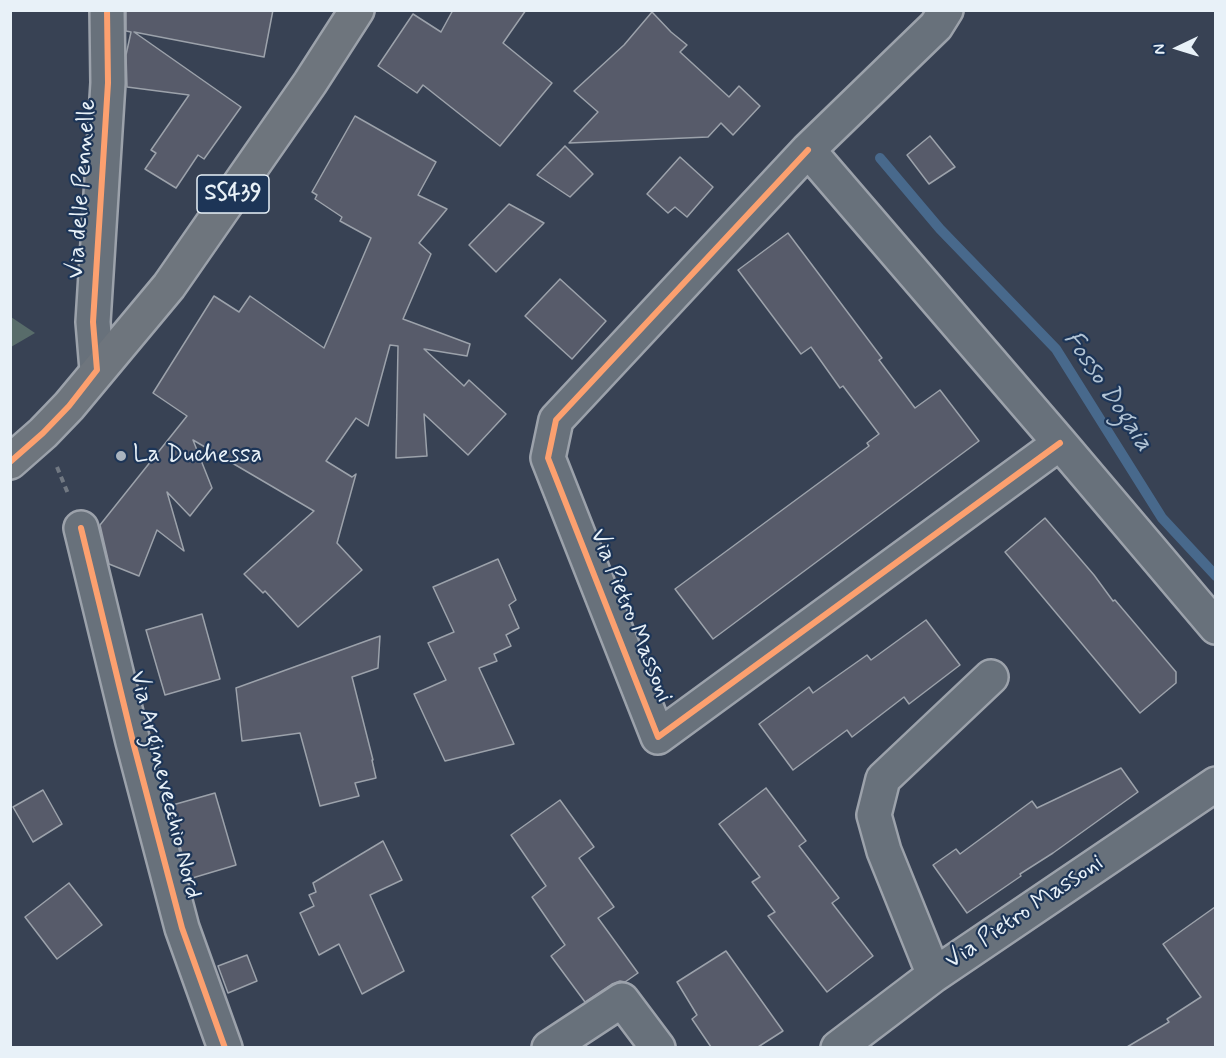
<!DOCTYPE html>
<style>
body{margin:0}
#map{position:relative;width:1226px;height:1058px;overflow:hidden;background:#384254;font-family:Mynerve,sans-serif}
canvas{display:block}
.frame{position:absolute;inset:0;border:12px solid #e8f1f8;pointer-events:none}
.north{position:absolute;left:1148px;top:18px;width:60px;height:60px;-webkit-text-stroke:4px #1d3557;paint-order:stroke;rotate:266deg;font-size:16px;font-weight:700;line-height:24px;text-align:center;color:#e8f1f8}
.north::after{content:'';display:block;margin:auto;width:21px;height:27px;background:#e8f1f8;clip-path:polygon(50% 0,100% 100%,50% 72%,0 100%)}
</style>
<div id="map">
<canvas width="1226" height="1058"></canvas>
<div class="frame"></div>
<div class="north">N</div>
</div>
<script>
const context = document.querySelector('canvas').getContext('2d');
context.lineJoin = 'round';
function fillPath(path, color) {
  context.fillStyle = color;
  context.fill(path, 'evenodd');
}
function shape(rows) {
  const path = new Path2D();
  for (const r of rows) {
    path.moveTo(r[0], r[1]);
    for (let i = 2; i < r.length; i += 2) path.lineTo(r[i], r[i + 1]);
  }
  return path;
}
function trace(path, color, width, dash) {
  context.strokeStyle = color;
  context.lineWidth = width;
  context.lineCap = dash ? 'butt' : 'round';
  context.setLineDash(dash || []);
  context.stroke(path);
}
function label(font, color, halo, rows, align = 'center') {
  context.font = font + ' Mynerve,sans-serif';
  context.lineWidth = 4.5;
  context.setLineDash([]);
  context.textBaseline = 'middle';
  context.strokeStyle = halo;
  context.fillStyle = color;
  for (const [text, x, y, turn = 0] of rows) {
    context.save();
    context.translate(x, y);
    context.rotate((+turn || 0) * Math.PI / 180);
    context.textAlign = isNaN(turn) ? turn : align;
    if (halo) context.strokeText(text, 0, 0);
    context.fillText(text, 0, 0);
    context.restore();
  }
}
const green = shape([
 [11,317,35,333,11,347]
]);
const stream = shape([
 [880,158,940,229,1056,349,1162,518,1216,576]
]);
const building = shape([
 [126,10,273,10,264,57,134,32,241,107,204,159,198,155,176,188,145,169,156,153,151,150,189,95,127,87,126,55,131,32,126,31,126,10],
 [453,10,526,10,503,43,552,83,500,146,423,85,417,93,378,66,413,14,441,32,453,10],
 [652,12,671,32,687,45,680,52,729,97,739,86,760,106,733,135,721,123,708,137,569,143,598,112,574,91,624,45,652,12],
 [355,116,436,162,418,195,447,209,419,243,431,254,403,319,470,344,467,356,424,349,464,386,469,380,506,414,468,455,424,414,427,456,396,458,398,346,390,345,368,426,356,418,326,461,352,477,356,474,337,543,362,570,298,627,265,591,263,593,244,574,314,511,193,440,212,488,190,516,167,492,184,551,157,530,139,576,109,564,100,525,187,416,153,393,214,296,239,312,250,296,324,348,371,238,340,221,342,217,315,199,317,195,312,192,355,116],
 [930,136,955,167,929,184,907,155,930,136],
 [565,146,593,174,570,197,537,175,565,146],
 [680,157,713,187,687,217,675,207,668,213,647,194,680,157],
 [509,204,544,223,496,272,469,245,509,204],
 [788,233,882,358,879,360,915,408,940,390,979,441,713,639,675,589,869,446,867,443,879,434,843,386,840,388,811,347,801,354,738,270,788,233],
 [560,279,606,321,572,359,525,316,560,279],
 [1045,518,1094,575,1113,601,1115,600,1176,672,1176,683,1140,713,1005,552,1045,518],
 [498,559,516,600,509,605,519,628,506,635,511,646,494,654,497,661,479,668,514,744,445,761,414,694,446,680,428,643,454,632,433,587,498,559],
 [202,614,220,679,165,695,146,630,202,614],
 [926,620,960,665,909,704,904,697,852,737,847,730,793,770,759,724,809,687,813,693,867,655,871,660,926,620],
 [380,636,378,668,352,677,373,760,372,760,376,778,355,783,359,796,320,806,300,733,242,741,236,688,380,636],
 [1121,768,1138,792,1053,853,1020,874,1021,876,967,913,933,865,956,849,960,854,1032,801,1037,808,1121,768],
 [766,788,806,841,799,846,839,898,832,903,873,956,827,992,768,916,775,912,752,882,760,877,719,824,766,788],
 [43,790,62,824,33,842,13,807,43,790],
 [215,793,236,865,189,879,169,806,215,793],
 [560,800,594,847,579,858,614,907,598,918,638,973,625,982,620,981,612,984,585,1002,551,956,565,945,532,897,546,886,511,835,560,800],
 [383,841,402,880,370,895,404,971,362,994,339,944,319,955,300,913,314,906,309,895,316,892,313,883,383,841],
 [69,883,102,925,57,959,25,917,69,883],
 [1215,907,1215,1047,1127,1047,1169,1022,1167,1019,1201,997,1163,944,1215,907],
 [726,951,783,1031,758,1047,711,1047,692,1019,697,1015,677,982,726,951],
 [247,955,257,981,228,993,218,966,247,955]
]);
const path = shape([
 [57,467,69,496]
]);
const minor = shape([
 [946,10,936,26,808,150,1060,443,1216,627],
 [808,150,556,420,548,458,658,737,1060,443],
 [97,370,93,322,108,83,107,10],
 [81,528,133,742,182,928,225,1048],
 [934,975,884,851,874,815,883,779,991,677],
 [549,1048,622,1000,658,1048],
 [838,1048,934,975,1216,784]
]);
const major = shape([
 [10,462,43,433,69,406,169,286,310,83,357,10]
]);
const cycleway = shape([
 [808,150,556,420,548,458,658,737,1060,443],
 [10,462,43,433,69,406,97,370,93,322,108,83,107,10],
 [81,528,133,742,182,928,225,1048]
]);
const markers = [
 [121,456,6,"#aab4bf"]
];
const shields = [
 [233,194,72]
];
const shieldNames = [
 ["SS439",233,194]
];
const streetNames = [
 ["Via delle Pennelle",83,189,-86],
 ["Via Pietro Massoni",630,616,68],
 ["Via Arginevecchio Nord",164,785,76],
 ["Via Pietro Massoni",1025,913,-34]
];
const poiNames = [
 ["La Duchessa",133,456]
];
const waterNames = [
 ["Fosso Dogaia",1107,392,56]
];
fillPath(green, '#586c6a');
trace(stream, '#48698c', 10);
fillPath(building, '#575b6a');
trace(building, '#9ca2ab', 1.5);
trace(minor, '#9ca2ab', 38);
trace(major, '#9ca2ab', 38);
trace(path, '#717882', 4, [6, 4.5]);
trace(minor, '#68717b', 33);
trace(major, '#6e757d', 33);
trace(cycleway, '#fca06f', 6);
for (const [x, y, r, color] of markers) {
  const dot = new Path2D();
  dot.arc(x, y, r, 0, 2 * Math.PI);
  context.fillStyle = color;
  context.fill(dot);
  trace(dot, '#1d3557', 2);
}
for (const [x, y, w] of shields) {
  const box = new Path2D();
  box.roundRect(x - w / 2, y - 19, w, 38, 4.5);
  context.fillStyle = '#1d3557';
  context.fill(box);
  trace(box, '#e8f1f8', 1.5);
}
label('bold 22px', '#e8f1f8', null, shieldNames);
label('24px', '#e8f1f8', '#1d3557', streetNames);
label('24px', '#e8f1f8', '#1d3557', poiNames, 'left');
label('italic 26px', '#b1c3d4', '#1d3557', waterNames);
</script>
